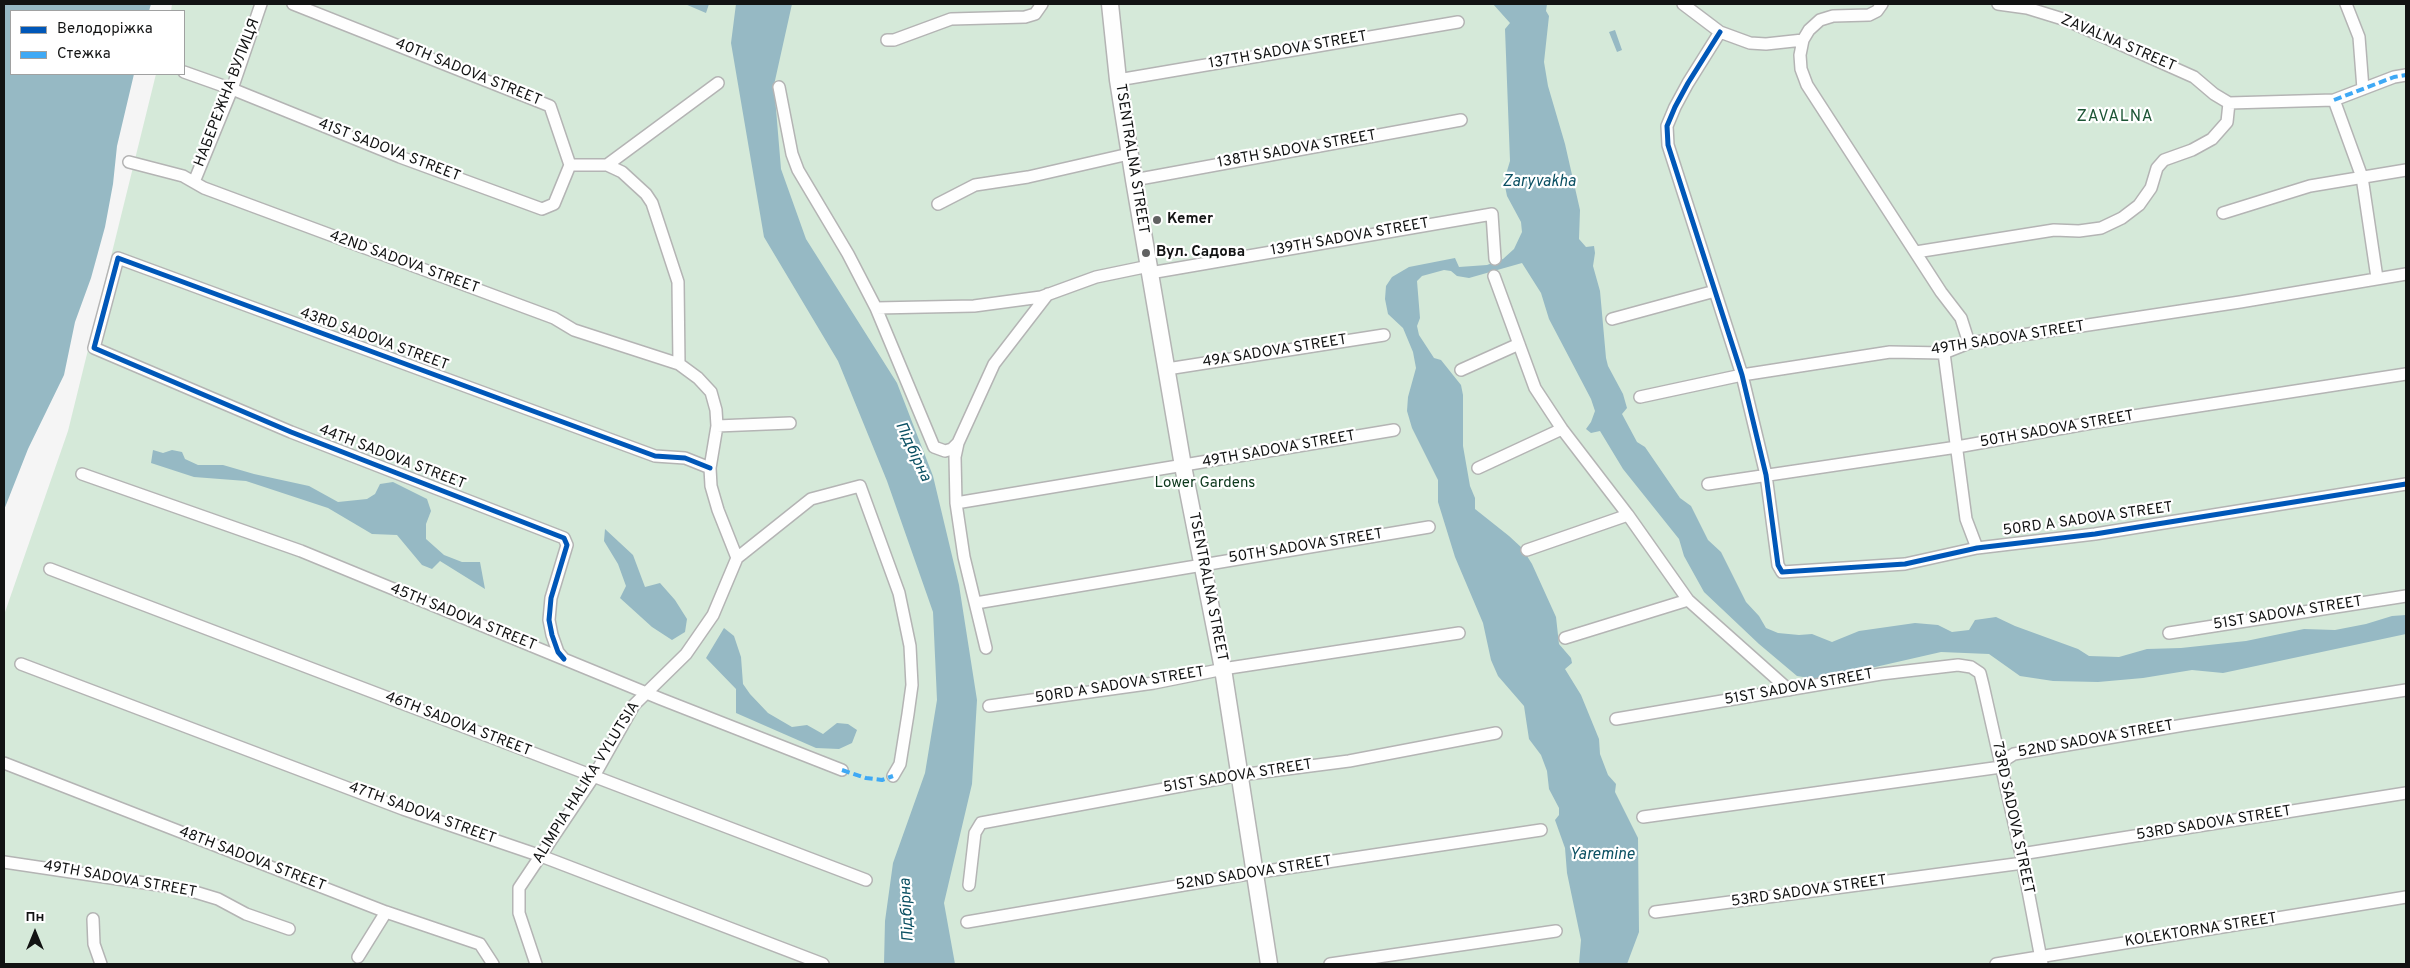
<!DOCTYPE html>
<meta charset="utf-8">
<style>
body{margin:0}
#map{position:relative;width:2410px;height:968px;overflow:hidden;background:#f5f5f5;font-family:Overpass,sans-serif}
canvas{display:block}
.frame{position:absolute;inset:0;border:5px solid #121313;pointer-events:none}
.legend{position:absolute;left:10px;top:10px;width:175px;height:65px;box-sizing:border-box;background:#fff;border:1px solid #a0a1a1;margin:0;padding:6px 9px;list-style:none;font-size:15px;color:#121313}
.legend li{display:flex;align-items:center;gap:10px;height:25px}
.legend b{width:25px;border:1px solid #a0a1a1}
.north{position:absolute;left:10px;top:908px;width:50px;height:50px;-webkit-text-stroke:4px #fff;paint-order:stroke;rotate:0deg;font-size:14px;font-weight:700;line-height:20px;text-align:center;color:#121313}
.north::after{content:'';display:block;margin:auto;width:18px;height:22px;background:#121313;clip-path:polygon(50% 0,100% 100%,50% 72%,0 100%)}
</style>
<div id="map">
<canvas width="2410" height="968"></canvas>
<div class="frame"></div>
<ul class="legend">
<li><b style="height:6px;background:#0057b8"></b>Велодоріжка</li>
<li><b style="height:6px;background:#3fa9f5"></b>Стежка</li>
</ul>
<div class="north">Пн</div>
</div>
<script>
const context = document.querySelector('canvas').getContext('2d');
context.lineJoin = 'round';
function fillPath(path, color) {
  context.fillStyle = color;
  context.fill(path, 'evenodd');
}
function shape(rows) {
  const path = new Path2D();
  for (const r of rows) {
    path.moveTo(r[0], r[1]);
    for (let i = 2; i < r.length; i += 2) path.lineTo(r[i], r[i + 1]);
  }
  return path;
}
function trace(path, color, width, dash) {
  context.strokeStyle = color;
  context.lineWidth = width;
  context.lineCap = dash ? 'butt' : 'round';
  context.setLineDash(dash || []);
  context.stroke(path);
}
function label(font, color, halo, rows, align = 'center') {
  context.font = font + ' Overpass,sans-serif';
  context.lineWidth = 4.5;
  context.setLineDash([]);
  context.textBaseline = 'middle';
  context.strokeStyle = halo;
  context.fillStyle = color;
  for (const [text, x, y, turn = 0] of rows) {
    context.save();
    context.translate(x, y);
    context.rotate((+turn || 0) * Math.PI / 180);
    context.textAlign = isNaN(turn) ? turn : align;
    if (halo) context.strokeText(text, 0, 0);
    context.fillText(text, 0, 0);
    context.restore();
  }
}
const green = shape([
 [172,4,2406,4,2406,964,4,964,4,615,68,431,156,74,184,74,184,11,171,11]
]);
const water = shape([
 [4,4,151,4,149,11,11,11,11,74,134,74,117,146,113,184,105,227,91,278,75,322,64,375,28,449,4,510],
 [685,4,709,4,706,13],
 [736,4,792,4,774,85,781,169,806,239,897,383,933,476,959,585,977,700,972,784,944,903,955,964,884,964,885,921,893,863,925,773,937,700,933,612,887,481,838,361,764,237,731,43],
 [1493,4,1547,4,1546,11,1549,16,1544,62,1548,86,1565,144,1580,210,1579,239,1586,247,1594,246,1595,253,1593,266,1600,291,1606,358,1608,366,1623,394,1627,408,1622,414,1637,442,1645,447,1680,498,1691,506,1708,540,1721,552,1746,602,1759,616,1766,628,1778,633,1799,635,1812,634,1832,642,1859,631,1915,623,1938,625,1952,632,1969,630,1975,620,1996,617,2015,626,2078,649,2089,656,2119,657,2147,649,2181,648,2246,641,2304,629,2335,630,2366,624,2392,616,2406,615,2406,634,2223,673,2192,670,2143,678,2098,682,2053,681,2020,676,1989,654,1941,652,1827,678,1815,679,1797,676,1759,644,1704,592,1684,556,1679,539,1623,469,1600,431,1591,433,1586,429,1591,422,1595,411,1591,399,1549,319,1541,293,1522,263,1469,278,1457,276,1451,271,1444,270,1422,276,1417,281,1420,318,1417,326,1419,335,1434,358,1441,360,1461,385,1463,395,1463,446,1470,486,1475,498,1475,509,1509,536,1522,548,1532,564,1556,617,1559,644,1571,658,1572,663,1565,669,1581,695,1599,739,1600,754,1608,775,1616,784,1615,792,1638,838,1639,932,1627,964,1579,964,1581,940,1567,873,1565,848,1555,820,1559,815,1559,808,1549,789,1547,771,1541,755,1529,739,1524,706,1498,676,1491,660,1483,623,1455,557,1438,502,1438,480,1412,428,1407,411,1408,397,1416,368,1413,352,1403,328,1388,314,1385,299,1386,286,1392,277,1409,267,1455,258,1459,267,1487,265,1503,259,1514,249,1522,232,1521,222,1507,196,1504,181,1510,161,1505,29,1510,23],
 [1615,30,1622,50,1617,52,1609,32],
 [153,450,163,453,172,450,182,452,185,459,198,465,223,465,254,474,309,486,338,502,367,499,375,494,380,484,393,482,427,499,431,511,426,524,426,539,444,555,462,562,480,562,485,589,440,561,432,569,422,565,397,535,372,534,328,508,246,481,194,477,151,463],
 [605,529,633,555,645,587,660,583,675,600,687,619,685,632,672,640,652,627,620,598,626,586,618,564,604,541],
 [724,628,734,636,741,657,743,684,750,694,768,713,792,727,807,725,823,734,837,723,848,724,857,730,852,743,839,749,816,748,736,713,736,689,706,658]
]);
const street = shape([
 [293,4,550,106,570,165,607,165,622,172,646,194,652,203,678,282,679,364,698,378,711,392,716,410,717,426,710,468,711,486,718,510,737,558,713,615,686,654,634,705,594,776,519,888,519,913,536,964],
 [1683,4,1720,32,1750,43,1766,44,1803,40,1809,30,1820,20,1833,16,1869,15,1877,11,1882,4],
 [1998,4,2027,8,2066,20,2194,77,2214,94,2229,103],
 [2346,4,2359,37,2363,89],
 [1720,32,1688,83,1675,107,1667,126,1668,145,1742,375,1766,475,1778,565,1782,572,1905,564,1977,548,2095,534,2406,484],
 [887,40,894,40,951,19,1025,17,1035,14,1042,4],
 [1803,40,1800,55,1801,69,1807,85,1941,292,1961,318,1969,343],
 [184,72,232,89,400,157,542,209,554,204,570,165],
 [1118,80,1458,22],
 [779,87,792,154,798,170,848,254,876,308,934,447,945,451,952,449,958,443],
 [2334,100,2362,177,2377,278],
 [2229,103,2334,100,2394,77,2406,75],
 [129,162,183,176,204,188,554,318,574,330,679,364],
 [607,165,718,83],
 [1134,180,1461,120],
 [194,182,232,89,261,4],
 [938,204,975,185,1028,177,1129,154],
 [2223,213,2310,186,2406,170],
 [1916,252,2054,230,2079,231,2101,228,2122,218,2139,205,2151,188,2157,168,2164,160,2192,150,2212,139,2227,122,2229,103],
 [1150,273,1492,214,1495,259],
 [1494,276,1535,388,1562,429,1628,515,1688,600,1789,690],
 [876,308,974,306,1041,297,1096,277,1149,266],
 [1612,319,1715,291],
 [1944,353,1966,519,1977,548],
 [1167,369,1384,335],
 [1461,370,1519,344],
 [1640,397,1742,375,1890,352,1944,353,1969,343,2240,302,2406,274],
 [717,426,790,423],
 [1478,468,1562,429],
 [82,474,301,551,661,699,842,770],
 [1708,484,1957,447,2114,419,2406,374],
 [956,503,1394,430],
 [1527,550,1628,515],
 [737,558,811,499,860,486,899,593,910,646,912,685,908,714,900,764,893,776],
 [50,569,866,880],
 [976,603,1429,527],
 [2169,633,2406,596],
 [1565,638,1688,600],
 [986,648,964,557,956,503,955,457,958,443,994,364,1048,294],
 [564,659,558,652,552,635,549,620,551,598,567,545,564,538,291,432,94,348,118,258,655,456,685,458,710,468],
 [21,664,403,809,541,856,823,964],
 [989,706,1154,683,1229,668,1459,633],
 [1616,719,1881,674,1958,665,1971,667,1980,673,1983,685,2021,854,2042,964],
 [4,763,386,912,480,944,493,964],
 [1643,817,2001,767,2006,759,2014,754,2184,725,2406,690],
 [2021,854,2406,793],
 [4,862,185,889,218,899,246,914,289,929],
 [969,885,975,833,981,823,1240,775,1349,761,1496,733],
 [1655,912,2023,863],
 [93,919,94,944,101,964],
 [967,922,1260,872,1541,830],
 [358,957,386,912],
 [1330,964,1556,931],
 [1996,964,2406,897]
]);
const secondary = shape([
 [1110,4,1118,80,1134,180,1183,466,1223,669,1269,964]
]);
const quiet = shape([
 [2334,100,2394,77,2406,75],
 [842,770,866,778,882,780,893,776]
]);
const cycleway = shape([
 [1720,32,1688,83,1675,107,1667,126,1668,145,1742,375,1766,475,1778,565,1782,572,1905,564,1977,548,2095,534,2406,484],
 [564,659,558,652,552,635,549,620,551,598,567,545,564,538,291,432,94,348,118,258,655,456,685,458,710,468]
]);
const markers = [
 [1157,220,5,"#616262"],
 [1146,253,5,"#616262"]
];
const streetNames = [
 ["ZAVALNA STREET",2118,44,23],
 ["137TH SADOVA STREET",1288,51,-10],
 ["40TH SADOVA STREET",468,73,22],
 ["НАБЕРЕЖНА ВУЛИЦЯ",228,93,-69],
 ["138TH SADOVA STREET",1297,150,-10],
 ["41ST SADOVA STREET",389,151,21],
 ["TSENTRALNA STREET",1131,159,81],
 ["139TH SADOVA STREET",1350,238,-10],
 ["42ND SADOVA STREET",404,263,20],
 ["49TH SADOVA STREET",2008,339,-9],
 ["43RD SADOVA STREET",374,340,20],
 ["49A SADOVA STREET",1275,352,-9],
 ["50TH SADOVA STREET",2057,430,-10],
 ["49TH SADOVA STREET",1279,450,-10],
 ["44TH SADOVA STREET",392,458,21],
 ["50RD A SADOVA STREET",2088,520,-8],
 ["50TH SADOVA STREET",1306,547,-9],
 ["TSENTRALNA STREET",1207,587,79],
 ["51ST SADOVA STREET",2288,614,-9],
 ["45TH SADOVA STREET",463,618,22],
 ["50RD A SADOVA STREET",1120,686,-9],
 ["51ST SADOVA STREET",1799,688,-10],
 ["46TH SADOVA STREET",458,725,21],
 ["52ND SADOVA STREET",2096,740,-10],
 ["51ST SADOVA STREET",1238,777,-9],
 ["ALIMPIA HALIKA VYLUTSIA",587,783,-58],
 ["47TH SADOVA STREET",422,814,20],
 ["73RD SADOVA STREET",2012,818,78],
 ["53RD SADOVA STREET",2214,824,-9],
 ["48TH SADOVA STREET",252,860,21],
 ["52ND SADOVA STREET",1254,874,-9],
 ["49TH SADOVA STREET",120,880,10],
 ["53RD SADOVA STREET",1809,892,-8],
 ["KOLEKTORNA STREET",2201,931,-9]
];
const poiNames = [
 ["Kemer",1167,220],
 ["Вул. Садова",1156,253]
];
const parkNames = [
 ["Lower Gardens",1205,484]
];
const neighbourhoodNames = [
 ["ZAVALNA",2115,118]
];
const waterNames = [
 ["Zaryvakha",1539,183],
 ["Підбірна",912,452,65],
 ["Yaremine",1602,856],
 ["Підбірна",908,910,-93]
];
fillPath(green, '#d5e9d9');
fillPath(water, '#96b9c4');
trace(street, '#b4b4b4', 14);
trace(secondary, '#b4b4b4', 19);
trace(street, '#fefefe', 11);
trace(secondary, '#fefefe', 16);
trace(quiet, '#3fa9f5', 4, [8, 4]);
trace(cycleway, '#0057b8', 5);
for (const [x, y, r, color] of markers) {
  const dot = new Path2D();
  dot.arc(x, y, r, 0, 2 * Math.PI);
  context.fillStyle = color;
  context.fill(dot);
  trace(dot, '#fff', 2);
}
label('15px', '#121313', '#fff', streetNames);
label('bold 15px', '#121313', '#fff', poiNames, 'left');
label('15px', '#0b371b', '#fff', parkNames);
context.letterSpacing = '1px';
label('16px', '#1c5535', '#fff', neighbourhoodNames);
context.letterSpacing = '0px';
label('italic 16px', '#0b5063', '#fff', waterNames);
</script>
